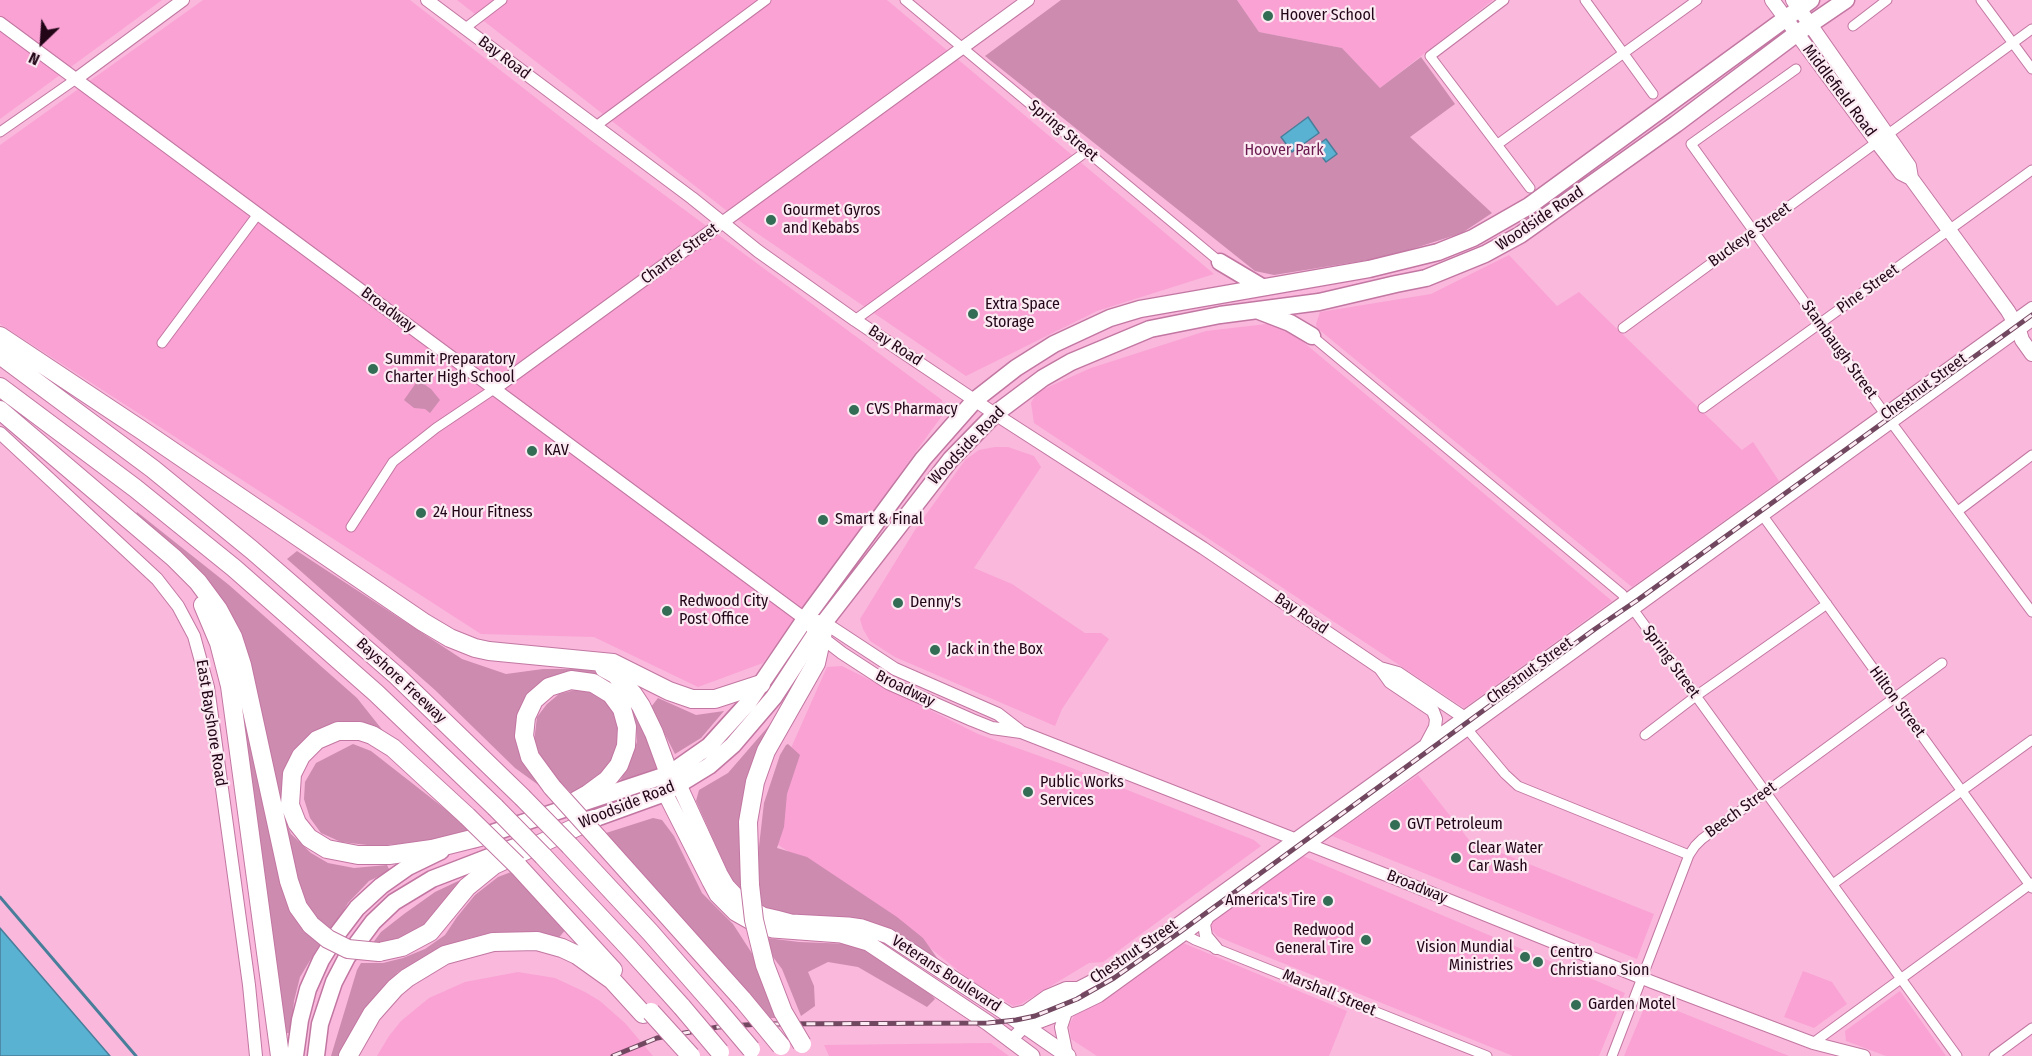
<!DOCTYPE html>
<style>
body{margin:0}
#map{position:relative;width:2032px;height:1056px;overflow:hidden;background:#f9b8dc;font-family:"Fira Sans Condensed",sans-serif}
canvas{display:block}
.north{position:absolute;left:12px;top:12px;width:60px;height:60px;-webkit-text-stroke:4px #fbeaf2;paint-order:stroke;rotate:205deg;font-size:16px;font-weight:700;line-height:24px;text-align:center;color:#220618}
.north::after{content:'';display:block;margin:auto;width:21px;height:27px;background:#220618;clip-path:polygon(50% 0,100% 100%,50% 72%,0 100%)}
</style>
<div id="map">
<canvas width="2032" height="1056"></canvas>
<div class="north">N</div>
</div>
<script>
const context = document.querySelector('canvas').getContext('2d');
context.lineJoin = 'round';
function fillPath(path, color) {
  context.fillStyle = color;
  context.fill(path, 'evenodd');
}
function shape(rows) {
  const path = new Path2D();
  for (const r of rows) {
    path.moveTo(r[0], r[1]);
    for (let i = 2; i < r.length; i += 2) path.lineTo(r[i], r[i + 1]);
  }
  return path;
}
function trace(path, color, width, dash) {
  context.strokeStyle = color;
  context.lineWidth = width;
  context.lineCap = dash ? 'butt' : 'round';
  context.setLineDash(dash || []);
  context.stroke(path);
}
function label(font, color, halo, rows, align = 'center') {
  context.font = font + ' "Fira Sans Condensed",sans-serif';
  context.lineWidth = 4.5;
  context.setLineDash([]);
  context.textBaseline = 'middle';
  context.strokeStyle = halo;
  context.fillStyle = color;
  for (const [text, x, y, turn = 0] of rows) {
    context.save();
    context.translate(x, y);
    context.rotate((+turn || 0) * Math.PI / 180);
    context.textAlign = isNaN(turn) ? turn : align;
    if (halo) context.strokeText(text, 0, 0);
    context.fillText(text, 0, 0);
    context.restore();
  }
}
const built = shape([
 [0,0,162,0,0,119],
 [203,0,410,0,594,143,942,400,944,413,763,663,698,687,594,637,481,634,0,324,0,145],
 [457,0,887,0,1214,274,1097,311,966,376,745,225],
 [1237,0,1493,0,1380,88,1342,48,1259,32],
 [1509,255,1557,306,1579,292,1742,450,1753,442,1779,481,1632,587,1317,328,1316,324,1320,312,1431,294],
 [1275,323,1289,330,1612,601,1464,708,1034,423,1031,403,1037,392,1091,368,1206,331],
 [995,447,1008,447,1034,456,1041,467,974,568,1012,584,1085,633,1101,633,1109,639,1062,709,1055,726,895,657,870,641,863,629,860,619,915,530,965,460,979,450],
 [842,666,978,734,1059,763,1254,840,1261,846,1103,962,1089,963,1021,1004,1013,1006,970,980,905,928,766,837,771,793,827,667],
 [1418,775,1469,840,1654,914,1637,959,1332,836],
 [1303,856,1625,993,1599,1056,1513,1056,1233,943,1217,936,1211,929,1212,921],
 [1183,943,1347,1011,1329,1056,1097,1056,1071,1039,1069,1025,1074,1016,1099,1002],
 [1803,971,1832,982,1847,1004,1814,1028,1784,1017],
 [518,972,555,978,585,992,600,1001,625,1023,653,1056,377,1056,389,1036,401,1021,429,998,465,982],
 [1900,991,1946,1056,1886,1056,1846,1041,1845,1031],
 [1648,999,1789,1056,1624,1056],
 [991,1043,1009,1056,829,1056,824,1045]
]);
const green = shape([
 [1061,0,1237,0,1259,32,1342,48,1380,88,1421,57,1455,104,1410,137,1492,213,1462,233,1387,257,1274,275,1255,271,985,56],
 [418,380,431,389,440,400,430,413,425,409,414,408,404,400],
 [137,512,229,585,357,698,384,732,360,724,337,724,283,778,282,808,244,652,134,518],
 [297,551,462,659,506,674,543,669,589,669,607,676,626,693,651,739,658,768,619,784,637,742,636,722,619,692,566,676,526,705,544,789,515,768,435,690,287,559],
 [234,671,269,814,320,944,300,977,294,1001,291,1033,285,1033],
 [575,690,592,692,607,701,620,717,624,732,612,769,574,795,560,783,544,764,534,742,537,717,547,704,559,694],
 [658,698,696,715,724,711,701,738,675,754,651,707],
 [773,721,759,746,747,777,741,814,746,898,729,875,696,801,699,790,728,773],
 [353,744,371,751,472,830,421,842,376,846,341,842,321,833,310,818,304,799,305,782,316,763],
 [788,744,800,755,787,794,784,827,777,848,807,857,897,917,923,938,940,962,904,937,862,920,802,917,761,908,758,855,764,803,780,755,786,745],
 [284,818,291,834,311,853,328,863,354,868,387,865,390,871,369,881,348,903,331,932,304,906],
 [653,818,662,820,674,836,702,893,733,924,755,958,776,1010,776,1018,768,1018,606,833],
 [511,872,567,928,556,941,527,932,490,933,466,939,429,955,398,972,373,1004,343,1056,331,1056,357,970,361,963,383,963,403,958,425,949,445,935,457,917,475,895,498,877],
 [471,875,471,879,409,940,369,948,381,932,404,914,435,892],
 [767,938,799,942,851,944,863,949,927,990,935,999,927,1007,858,967,828,962,808,972,814,986,815,1006,801,1016,782,969,773,957]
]);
const water = shape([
 [1308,117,1319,133,1292,152,1281,137,1308,117],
 [1326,139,1337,154,1326,162,1315,147,1326,139],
 [0,928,110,1056,0,1056,0,928]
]);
const stream = shape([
 [0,897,136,1056]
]);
const minor = shape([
 [905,0,1220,262],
 [1504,0,1430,56,1530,188],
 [1585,0,1653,94],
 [1981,0,2032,69],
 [1853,26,1887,0],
 [464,29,502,0],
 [1796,69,1691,144,1885,414,2032,612],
 [596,126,766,0],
 [0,132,76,79],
 [1887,135,2032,29],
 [1498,144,1697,0],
 [855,320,1087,151],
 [1623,328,1877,142],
 [1312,336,1622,594,1957,1056],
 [162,343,258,214],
 [1703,408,2032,170],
 [1958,511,2032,455],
 [1763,516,2032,888],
 [351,527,393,462,436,428,494,389],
 [1468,730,1505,774,1518,786,1689,855],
 [1645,735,1696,696,1827,604],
 [1833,884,2032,740],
 [1181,932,1195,940,1487,1056],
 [1813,1043,2032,883],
 [1612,1056,1689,855,1695,846,1702,839,1942,663],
 [1994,1056,2032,1028]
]);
const tertiary = shape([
 [427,0,692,198,758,251,855,320,995,414,1203,548,1380,668,1390,682,1433,711,1436,719,1435,727,1426,744],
 [0,23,805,619,816,633,842,653,888,683,972,720,992,728,1021,732,1394,878,1652,982,1813,1043,1864,1056],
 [76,79,183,0],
 [494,389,1028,0],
 [0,433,157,579,178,606,194,636,208,687,249,985,256,1056],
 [818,621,825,623,895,669,998,714,1020,731],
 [1380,668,1398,673,1465,718],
 [1207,919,1204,924,1206,936,1216,948],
 [1066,1012,1061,1027,1067,1056],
 [1009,1015,1026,1011,1047,996,1066,988,1078,988],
 [1029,1026,1066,1012,1099,996,2032,320],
 [1010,1041,1035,1016,1048,1006,1071,996,1078,988,1109,972,1137,953,2032,308]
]);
const secondary = shape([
 [1772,0,1877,142,1901,173,1911,178,1979,271,2008,311,2019,330,2022,340,2032,354],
 [1793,0,1909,166,1911,178]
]);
const primary = shape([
 [671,776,679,785,720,874,727,886,744,904,763,915,776,918,791,922,848,925,862,927,888,936,1009,1015,1068,1056],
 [667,783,665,793,710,882,717,895,735,913,758,926,773,930,841,935,868,943,988,1023,1032,1056]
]);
const trunk = shape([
 [1220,262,1262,287],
 [1259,311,1290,323,1312,336],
 [582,823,665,793,709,766,733,745,774,697,816,633,951,459,995,414,1043,378,1071,362,1150,329,1220,315,1319,302,1396,284,1426,278,1485,254,1520,235,1676,124,1796,34,1846,0],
 [474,839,669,774,709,746,748,703,805,619,923,459,975,400,1016,368,1054,344,1110,318,1140,309,1369,269,1438,252,1473,238,1529,206,1811,0],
 [295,1056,300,1020,308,989,321,960,338,933,357,908,381,886,408,867,441,851],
 [316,1056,320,1024,334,982,347,957,373,922,394,902,432,879,515,847]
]);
const motorway = shape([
 [0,336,140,429,423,622,450,638,475,648,489,651,613,663,669,691,692,699,715,699,761,684],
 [0,355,153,469,252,550,397,676,522,797],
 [0,387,135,488,234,568,376,693,495,807],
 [0,410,174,558,198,582,218,609,233,637,242,665,289,881,298,907,311,925],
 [203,605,219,643,230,686,280,1056],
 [604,668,615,674,633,694,641,706,654,733,669,774],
 [552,787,530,757,524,736,526,717,534,700,549,687,571,680,593,683,611,694,622,709,627,727,626,746,619,765,607,780,588,794,563,808],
 [467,816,393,748,372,735,360,731,338,731,317,740,301,756,292,774,290,805,297,823,309,838,327,849,358,855,389,855,432,849,480,837],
 [597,837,743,1000],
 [570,846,650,932,713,1004],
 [543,856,629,948,682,1007],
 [517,865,613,970],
 [750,885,748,822,755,782,766,751,816,663,825,623],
 [379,952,402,947,430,932,467,887,494,865,594,819],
 [348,1056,372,1014,395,988,407,978,445,955,493,942,537,941,562,948,577,955,612,980,643,1014]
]);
const rail = shape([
 [613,1056,657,1038,718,1027,759,1024,988,1023,1016,1020,1035,1016,1077,999,1114,978,1180,932,1595,629,1639,599,2032,315]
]);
const motorwayBridge = shape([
 [552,787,597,837],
 [522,797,570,846],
 [495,807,543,856],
 [467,816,517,865],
 [750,885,754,920,765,965,783,1012,802,1044],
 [311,925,328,939,348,949,379,952],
 [743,1000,781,1046],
 [713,1004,751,1049],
 [682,1007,720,1052],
 [651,1012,691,1056]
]);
const markers = [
 [1268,16,6,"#346d56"],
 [771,220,6,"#346d56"],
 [973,314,6,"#346d56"],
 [373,369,6,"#346d56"],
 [854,410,6,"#346d56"],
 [532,451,6,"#346d56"],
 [421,513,6,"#346d56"],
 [823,520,6,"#346d56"],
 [898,603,6,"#346d56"],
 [667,611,6,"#346d56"],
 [935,650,6,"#346d56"],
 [1028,792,6,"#346d56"],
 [1395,825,6,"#346d56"],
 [1456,858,6,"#346d56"],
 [1328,901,6,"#346d56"],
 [1366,940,6,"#346d56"],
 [1525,957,6,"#346d56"],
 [1538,962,6,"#346d56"],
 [1576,1005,6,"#346d56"]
];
const poiNames = [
 ["Hoover School",1280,16],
 ["Gourmet Gyros",783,211],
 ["and Kebabs",783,229],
 ["Extra Space",985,305],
 ["Storage",985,323],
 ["Summit Preparatory",385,360],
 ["Charter High School",385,378],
 ["CVS Pharmacy",866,410],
 ["KAV",544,451],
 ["24 Hour Fitness",433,513],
 ["Smart & Final",835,520],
 ["Redwood City",679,602],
 ["Post Office",679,620],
 ["Denny's",910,603],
 ["Jack in the Box",947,650],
 ["Public Works",1040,783],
 ["Services",1040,801],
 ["GVT Petroleum",1407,825],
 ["Clear Water",1468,849],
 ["Car Wash",1468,867],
 ["America's Tire",1316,901,"right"],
 ["Redwood",1354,931,"right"],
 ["General Tire",1354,949,"right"],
 ["Vision Mundial",1513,948,"right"],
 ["Ministries",1513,966,"right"],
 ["Centro",1550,953],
 ["Christiano Sion",1550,971],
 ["Garden Motel",1588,1005]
];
const streetNames = [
 ["Bay Road",504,58,37],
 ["Middlefield Road",1839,91,53],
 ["Spring Street",1063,131,40],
 ["Woodside Road",1540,219,-34],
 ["Buckeye Street",1750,235,-36],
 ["Charter Street",680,254,-36],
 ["Pine Street",1868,289,-36],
 ["Broadway",388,310,37],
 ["Bay Road",895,346,33],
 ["Stambaugh Street",1839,350,54],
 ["Chestnut Street",1924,387,-36],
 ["Woodside Road",967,446,-46],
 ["Bay Road",1301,614,34],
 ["Spring Street",1671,662,54],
 ["Chestnut Street",1530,671,-36],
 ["Bayshore Freeway",401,681,43],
 ["Broadway",905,689,26],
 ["Hilton Street",1897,702,54],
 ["East Bayshore Road",211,723,81],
 ["Woodside Road",627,805,-22],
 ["Beech Street",1741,810,-36],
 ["Broadway",1417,887,22],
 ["Chestnut Street",1134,952,-34],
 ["Veterans Boulevard",946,974,33],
 ["Marshall Street",1329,993,22]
];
const parkNames = [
 ["Hoover Park",1284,151]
];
fillPath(built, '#faa2d4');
fillPath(green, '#cd8bb0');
fillPath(water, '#5ab2d3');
trace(water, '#497e9b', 1.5);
trace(stream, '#497e9b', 3);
trace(minor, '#c277a2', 11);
trace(tertiary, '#c277a2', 14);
trace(secondary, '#c277a2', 16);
trace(primary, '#c277a2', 17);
trace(trunk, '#c277a2', 19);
trace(motorway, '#c277a2', 20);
trace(minor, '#fff', 9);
trace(tertiary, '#fff', 12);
trace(secondary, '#fff', 14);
trace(primary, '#fff', 15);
trace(trunk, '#fff', 16);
trace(motorway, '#fff', 18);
trace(rail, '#724861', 5);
trace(rail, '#fbeaf2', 3, [9]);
trace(motorwayBridge, '#c277a2', 20, []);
trace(motorwayBridge, '#fff', 18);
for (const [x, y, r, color] of markers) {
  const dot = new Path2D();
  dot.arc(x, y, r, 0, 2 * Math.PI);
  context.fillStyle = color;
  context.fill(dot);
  trace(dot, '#fbeaf2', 2);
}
label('16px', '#220618', '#fbeaf2', poiNames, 'left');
label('16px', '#220618', '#fbeaf2', streetNames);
label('16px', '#6b1b4f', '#fbeaf2', parkNames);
</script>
